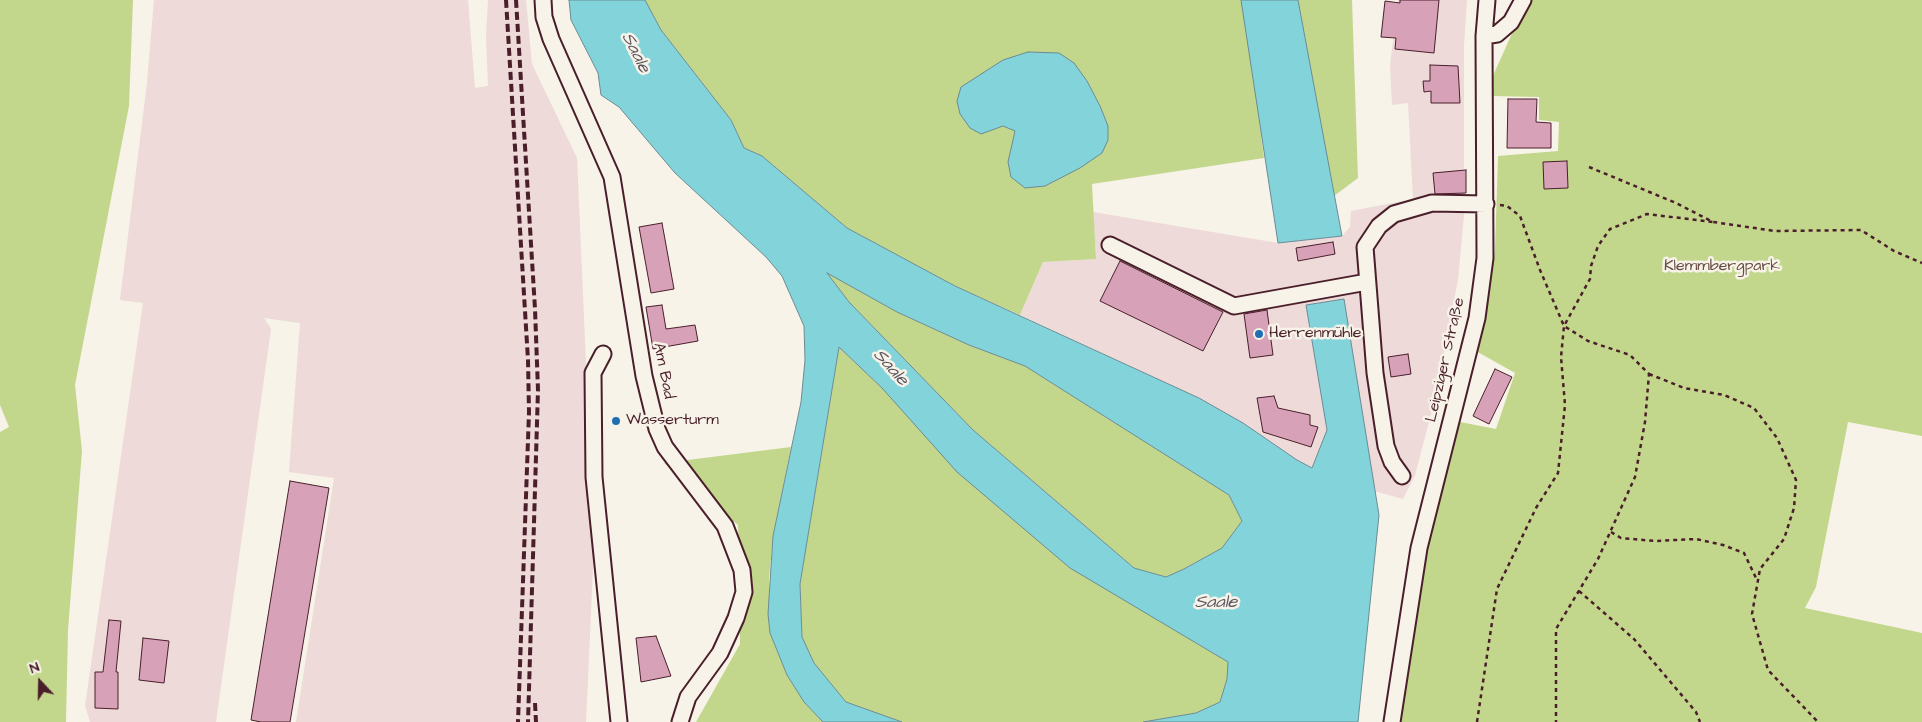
<!DOCTYPE html>
<meta charset="utf-8">
<style>
body{margin:0}
#map{position:relative;width:1922px;height:722px;overflow:hidden;background:#f7f3e8;font-family:"Architects Daughter",sans-serif}
canvas{display:block}
.north{position:absolute;left:15px;top:657px;width:50px;height:50px;-webkit-text-stroke:4px #f7f3e8;paint-order:stroke;rotate:339deg;font-size:14px;font-weight:700;line-height:20px;text-align:center;color:#4a1f2b}
.north::after{content:'';display:block;margin:auto;width:18px;height:22px;background:#4a1f2b;clip-path:polygon(50% 0,100% 100%,50% 72%,0 100%)}
</style>
<div id="map">
<canvas width="1922" height="722"></canvas>
<div class="north">N</div>
</div>
<script>
const context = document.querySelector('canvas').getContext('2d');
context.lineJoin = 'round';
function fillPath(path, color) {
  context.fillStyle = color;
  context.fill(path, 'evenodd');
}
function shape(rows) {
  const path = new Path2D();
  for (const r of rows) {
    path.moveTo(r[0], r[1]);
    for (let i = 2; i < r.length; i += 2) path.lineTo(r[i], r[i + 1]);
  }
  return path;
}
function trace(path, color, width, dash) {
  context.strokeStyle = color;
  context.lineWidth = width;
  context.lineCap = dash ? 'butt' : 'round';
  context.setLineDash(dash || []);
  context.stroke(path);
}
function label(font, color, halo, rows, align = 'center') {
  context.font = font + ' "Architects Daughter",sans-serif';
  context.lineWidth = 5;
  context.setLineDash([]);
  context.textBaseline = 'middle';
  context.strokeStyle = halo;
  context.fillStyle = color;
  for (const [text, x, y, turn = 0] of rows) {
    context.save();
    context.translate(x, y);
    context.rotate((+turn || 0) * Math.PI / 180);
    context.textAlign = isNaN(turn) ? turn : align;
    if (halo) context.strokeText(text, 0, 0);
    context.fillText(text, 0, 0);
    context.restore();
  }
}
const built = shape([
 [154,0,468,0,475,88,488,86,486,37,488,0,526,0,532,64,577,158,594,546,586,722,296,722,334,478,289,472,300,323,264,318,271,329,216,722,90,722,85,706,143,303,120,300,147,83],
 [1398,0,1467,0,1464,46,1464,215,1458,280,1434,403,1415,475,1403,499,1374,491,1344,299,1306,305,1327,430,1312,468,1297,460,1243,423,1199,398,1020,315,1043,262,1096,259,1093,212,1278,243,1342,236,1350,227,1351,211,1413,199,1408,103,1392,105,1390,65]
]);
const green = shape([
 [0,0,133,0,129,106,75,385,82,451,68,630,66,722,0,722,0,432,9,427,0,405],
 [645,0,1241,0,1249,39,1264,158,1092,184,1096,259,1043,262,1020,315,955,286,847,228,762,156,744,148,731,120,661,30],
 [1298,0,1352,0,1358,178,1334,196],
 [1527,0,1922,0,1922,436,1848,422,1816,587,1805,608,1922,633,1922,722,1400,722,1428,544,1460,422,1496,429,1515,373,1476,351,1485,319,1495,250,1498,156,1558,151,1559,122,1539,120,1539,97,1492,96,1492,78],
 [826,272,897,312,969,345,1025,366,1229,495,1242,521,1222,548,1184,569,1166,577,1134,568,973,430,849,302],
 [839,347,882,388,1153,617,1228,662,1227,679,1220,702,1196,713,1143,722,902,722,846,702,814,663,802,637,800,584],
 [791,447,773,536,769,579,770,633,787,675,804,702,823,722,696,722,740,644,738,525,664,463]
]);
const water = shape([
 [569,0,645,0,661,30,731,120,744,148,762,156,847,228,955,286,1199,398,1243,423,1297,460,1312,468,1327,430,1306,305,1344,299,1379,515,1358,722,1143,722,1196,713,1220,702,1227,679,1228,662,1070,568,957,472,882,388,839,347,800,584,802,637,814,663,846,702,902,722,823,722,804,702,787,675,770,633,768,614,773,536,801,402,805,360,804,326,782,276,766,257,675,173,619,107,601,95,598,73,571,20,569,0],
 [827,273,897,312,969,345,1025,366,1229,495,1242,521,1222,548,1184,569,1166,577,1134,568,973,430,849,302,827,273],
 [1241,0,1298,0,1342,236,1278,243,1241,0],
 [1028,52,1059,53,1074,63,1087,81,1100,106,1108,126,1108,140,1102,153,1080,168,1045,186,1025,188,1011,177,1008,162,1015,131,1003,126,981,134,970,128,960,114,957,101,961,87,1003,60,1028,52]
]);
const building = shape([
 [1400,0,1439,0,1434,53,1395,49,1396,38,1381,37,1385,1,1400,3,1400,0],
 [1430,65,1458,66,1460,103,1431,103,1431,91,1424,92,1423,81,1430,81,1430,65],
 [1508,99,1537,99,1536,122,1551,123,1551,148,1507,148,1508,99],
 [1567,161,1568,188,1544,189,1543,162,1567,161],
 [1466,170,1466,193,1435,194,1433,173,1466,170],
 [662,223,674,289,651,293,639,227,662,223],
 [1333,242,1335,254,1298,261,1296,248,1333,242],
 [1120,261,1223,312,1203,351,1100,301,1120,261],
 [662,305,666,329,695,325,698,341,653,349,646,307,662,305],
 [1267,310,1273,355,1250,358,1244,314,1267,310],
 [1408,354,1411,374,1391,377,1388,357,1408,354],
 [1495,369,1512,377,1489,424,1473,416,1495,369],
 [1274,396,1278,408,1310,415,1310,425,1318,427,1311,447,1263,432,1257,398,1274,396],
 [290,481,329,488,290,722,261,722,251,720,290,481],
 [109,620,121,621,116,672,118,672,118,709,95,708,95,672,103,672,109,620],
 [656,636,671,676,641,682,636,638,656,636],
 [143,638,169,641,164,683,139,680,143,638]
]);
const path = shape([
 [1589,167,1676,203,1713,222,1775,231,1861,230,1894,251,1922,263],
 [1500,205,1507,206,1520,216,1540,270,1564,326,1588,341,1630,355,1649,374,1645,422,1635,477,1598,559,1556,629,1556,722],
 [1649,374,1684,388,1724,395,1754,408,1777,438,1796,480,1794,508,1784,539,1760,569,1752,614,1768,670,1818,722],
 [1611,532,1621,538,1655,541,1696,539,1723,545,1744,553,1757,580],
 [1579,591,1634,639,1696,712,1700,722],
 [1477,722,1497,589,1536,508,1558,473,1565,405,1561,357,1564,326,1590,279,1591,266,1598,246,1610,229,1647,214,1713,222]
]);
const minor = shape([
 [543,0,544,17,551,39,612,177,644,376,657,429,665,447,725,526,742,570,744,592,736,618,720,653,688,697,680,722],
 [1484,36,1497,34,1511,22,1523,0],
 [1110,245,1234,306,1367,282],
 [603,354,593,373,594,477,619,722],
 [1402,476,1392,462,1386,446,1375,373,1365,247,1379,226,1394,214,1432,203,1486,204],
 [1392,722,1419,548,1477,318,1485,258,1484,36,1487,0]
]);
const rail = shape([
 [506,0,528,360,529,412,518,722],
 [516,0,535,309,538,390,528,722],
 [535,703,536,722]
]);
const markers = [
 [1259,334,5,"#1f6fb2"],
 [616,421,5,"#1f6fb2"]
];
const parkNames = [
 ["Klemmbergpark",1722,267]
];
const poiNames = [
 ["Herrenmühle",1269,334],
 ["Wasserturm",626,421]
];
const streetNames = [
 ["Leipziger Straße",1446,360,-77],
 ["Am Bad",663,371,79]
];
const waterNames = [
 ["Saale",635,53,63],
 ["Saale",890,368,48],
 ["Saale",1216,603]
];
fillPath(built, '#eddad9');
fillPath(green, '#c3d78c');
fillPath(water, '#82d3da');
trace(water, '#6c8b94', 1);
fillPath(building, '#d7a1b7');
trace(building, '#4a1f2b', 1);
trace(minor, '#4a1f2b', 19);
trace(path, '#4a1f2b', 2.5, [4, 4]);
trace(minor, '#f7f3e8', 15);
trace(rail, '#4a1f2b', 4, [8, 4]);
for (const [x, y, r, color] of markers) {
  const dot = new Path2D();
  dot.arc(x, y, r, 0, 2 * Math.PI);
  context.fillStyle = color;
  context.fill(dot);
  trace(dot, '#f7f3e8', 2);
}
label('16px', '#684d43', '#f7f3e8', parkNames);
label('16px', '#4a1f2b', '#f7f3e8', poiNames, 'left');
label('16px', '#4a1f2b', '#f7f3e8', streetNames);
label('italic 18px', '#5b5560', '#f7f3e8', waterNames);
</script>
